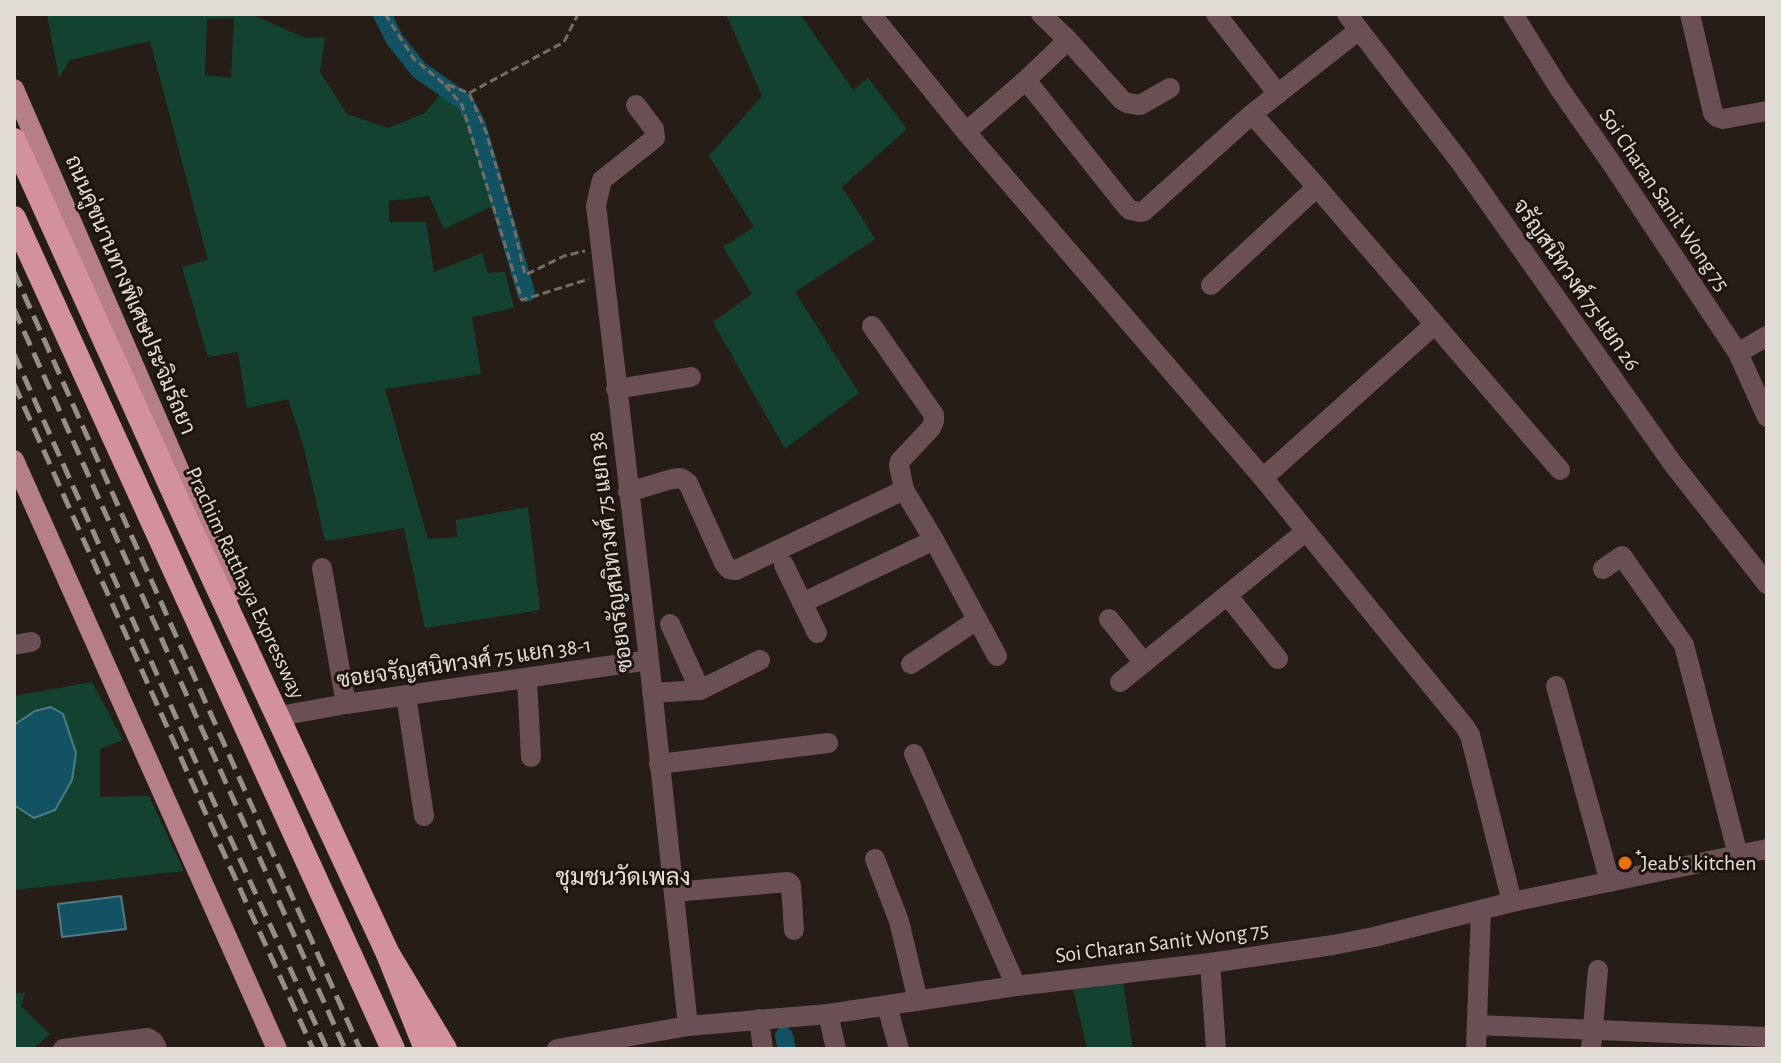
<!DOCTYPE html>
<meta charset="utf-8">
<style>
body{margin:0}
#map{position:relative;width:1781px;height:1063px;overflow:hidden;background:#261e16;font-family:"Alegreya Sans",sans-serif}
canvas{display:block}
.frame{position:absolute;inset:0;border:16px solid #e1dbd6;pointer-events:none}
</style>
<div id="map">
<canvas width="1781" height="1063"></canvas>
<div class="frame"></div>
</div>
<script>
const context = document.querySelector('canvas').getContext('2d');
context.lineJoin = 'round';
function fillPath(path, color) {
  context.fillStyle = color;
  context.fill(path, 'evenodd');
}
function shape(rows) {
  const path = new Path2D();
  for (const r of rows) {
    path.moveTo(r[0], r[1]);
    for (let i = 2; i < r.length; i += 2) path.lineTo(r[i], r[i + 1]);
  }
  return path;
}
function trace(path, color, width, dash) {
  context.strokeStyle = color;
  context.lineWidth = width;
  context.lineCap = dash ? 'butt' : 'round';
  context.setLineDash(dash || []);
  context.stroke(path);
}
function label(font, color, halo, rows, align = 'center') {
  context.font = font + ' "Alegreya Sans",Sarabun,sans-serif';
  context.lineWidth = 6;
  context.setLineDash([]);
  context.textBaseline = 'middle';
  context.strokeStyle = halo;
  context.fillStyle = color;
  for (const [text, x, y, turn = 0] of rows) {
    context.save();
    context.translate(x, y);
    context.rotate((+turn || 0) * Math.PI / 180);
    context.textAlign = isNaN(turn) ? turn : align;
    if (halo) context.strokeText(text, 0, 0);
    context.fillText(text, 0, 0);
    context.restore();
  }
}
const green = shape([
 [47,14,254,14,255,16,305,38,325,37,320,72,347,114,388,128,425,113,441,93,469,115,497,204,444,229,429,196,389,201,389,222,426,222,434,272,482,253,488,273,505,272,514,308,472,317,481,374,385,389,428,539,457,537,456,520,528,507,540,610,425,628,404,528,325,541,304,448,288,399,247,408,238,352,208,357,182,267,208,260,150,41,70,60,59,78],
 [234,18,231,78,205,75,207,19],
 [726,14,800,14,853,90,868,78,907,129,842,187,875,239,795,292,859,393,785,449,713,322,752,294,723,247,754,227,709,156,762,96],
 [92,682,123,740,100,749,100,797,149,796,184,871,14,890,14,696],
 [1123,981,1133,1049,1087,1049,1073,988],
 [14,993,25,993,21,1006,50,1034,33,1049,14,1049]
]);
const water = shape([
 [51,707,63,714,76,753,72,780,55,810,34,818,14,805,14,725,35,711,51,707],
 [121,896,126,929,62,937,58,904,121,896]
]);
const canal = shape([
 [382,14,395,40,419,70,465,102,477,125,526,293],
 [784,1036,787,1049]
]);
const path = shape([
 [385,14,414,59,443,83,469,93,486,132,514,227,525,275,564,256,585,251],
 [445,85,462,105,522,300,589,279],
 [469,93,564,42,578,14]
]);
const minor = shape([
 [871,14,966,132,1263,478,1465,727,1470,735,1512,902],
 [1041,14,1068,40],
 [1216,14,1278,94],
 [1347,14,1461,163,1673,464,1767,584],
 [1513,14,1559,88,1610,161,1738,353,1767,417],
 [1690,14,1713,113,1717,117,1723,119,1767,111],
 [1026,80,1126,206,1130,210,1140,212,1144,211,1252,114,1359,30],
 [636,105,654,129,655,138,602,180,596,205,649,660,688,1026],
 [1252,114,1317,187,1560,470],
 [966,132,1026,80,1068,40,1122,100,1127,103,1140,105,1170,88],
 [1211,285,1317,187],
 [872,326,934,415,934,421,931,428,900,461,899,465,904,490,934,540,997,656],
 [1738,353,1767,336],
 [616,389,691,377],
 [1263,478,1434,325],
 [628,492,672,479,681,478,684,480,688,483,724,563,729,569,736,570,904,490],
 [784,565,817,633],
 [322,568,346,704],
 [1603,569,1622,556,1684,645,1738,855],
 [1228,596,1278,659],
 [802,603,934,540],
 [1109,619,1144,663],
 [670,624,700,690],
 [14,645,31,642],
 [911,664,977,620],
 [527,679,531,757],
 [1120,682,1305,532],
 [1556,686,1610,882],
 [652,693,700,690,760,660],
 [406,695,424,816],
 [285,715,346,704,649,660],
 [914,754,1016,986],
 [659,764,828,743],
 [875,859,899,921,918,1001],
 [674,892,788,882,791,885,794,930],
 [1210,963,1216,1049],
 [887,1006,899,1049],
 [828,1014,836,1049],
 [759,1019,763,1049],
 [1477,1025,1767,1037],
 [63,1049,148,1038,154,1042,157,1049],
 [557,1049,688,1026,828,1014,1016,986,1210,963,1333,945,1374,937,1512,902,1767,849],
 [1476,1049,1481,910],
 [1591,1049,1598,970]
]);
const major = shape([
 [14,89,232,592],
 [14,460,277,1049]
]);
const highway = shape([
 [14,140,183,513,388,954,426,1049],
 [14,218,393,1049]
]);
const rail = shape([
 [14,272,360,1049],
 [14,309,345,1049],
 [14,354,221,818,327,1049],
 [14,384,210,823,313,1049]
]);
const highwayBridge = shape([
 [388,954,445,1049]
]);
const markers = [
 [1625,863,8,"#e8710a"]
];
const streetNames = [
 ["Soi Charan Sanit Wong 75",1664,200,56],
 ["จรัญสนิทวงศ์ 75 แยก 26",1576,285,55],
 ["ถนนคู่ขนานทางพิเศษประจิมรัถยา",130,295,67],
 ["ซอยจรัญสนิทวงศ์ 75 แยก 38",611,552,-97],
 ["Prachim Ratthaya Expressway",245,583,65],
 ["ซอยจรัญสนิทวงศ์ 75 แยก 38-1",464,663,-8],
 ["Soi Charan Sanit Wong 75",1162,943,-7]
];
const poiNames = [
 ["๋Jeab's kitchen",1641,863]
];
const neighbourhoodNames = [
 ["ชุมชนวัดเพลง",623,878]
];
fillPath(green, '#144230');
fillPath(water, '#125262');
trace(water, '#507b85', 2);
trace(canal, '#125262', 18);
trace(path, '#746d66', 3, [8, 4]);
trace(minor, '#6a4f55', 20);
trace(major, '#b57e89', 20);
trace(highway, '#d3909e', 24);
trace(rail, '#958e88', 5, [16, 8]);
trace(highwayBridge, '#d3909e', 24);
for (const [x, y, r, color] of markers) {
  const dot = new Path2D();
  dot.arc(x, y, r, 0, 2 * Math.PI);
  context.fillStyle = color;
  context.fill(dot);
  trace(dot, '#1d140d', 3);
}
label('22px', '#e1dbd6', '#1d140d', streetNames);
label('22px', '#e1dbd6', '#1d140d', poiNames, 'left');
label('24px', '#e8dcd1', '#1d140d', neighbourhoodNames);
</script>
